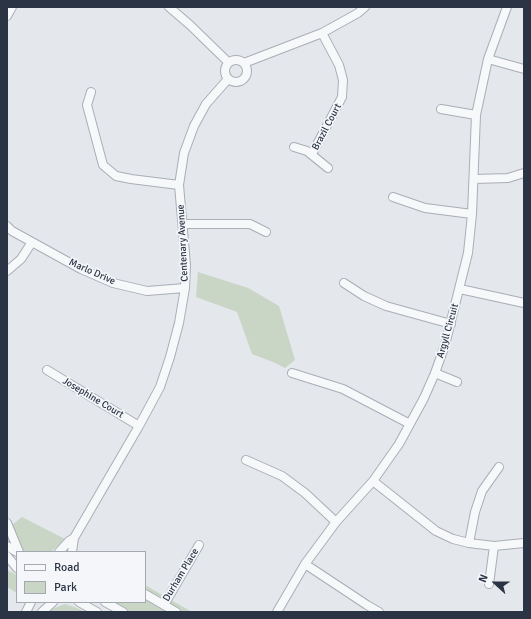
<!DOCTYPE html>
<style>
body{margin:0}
#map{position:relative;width:531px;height:619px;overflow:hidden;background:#e4e7ec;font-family:Signika,sans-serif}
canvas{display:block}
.frame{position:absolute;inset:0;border:8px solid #2b3445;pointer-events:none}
.legend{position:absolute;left:16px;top:551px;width:130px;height:52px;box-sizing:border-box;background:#f4f6f9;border:1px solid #a4a8b1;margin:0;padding:5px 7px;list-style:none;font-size:12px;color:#2b3445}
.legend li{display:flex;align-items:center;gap:8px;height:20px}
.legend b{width:20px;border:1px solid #a4a8b1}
.north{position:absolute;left:475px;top:563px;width:40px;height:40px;-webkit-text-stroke:3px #f4f6f9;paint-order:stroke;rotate:291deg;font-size:11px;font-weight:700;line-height:16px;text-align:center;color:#2b3445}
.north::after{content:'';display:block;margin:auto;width:14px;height:18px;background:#2b3445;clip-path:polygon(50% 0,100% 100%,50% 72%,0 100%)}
</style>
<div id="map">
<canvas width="531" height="619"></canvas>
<div class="frame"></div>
<ul class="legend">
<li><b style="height:5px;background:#f7f8fa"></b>Road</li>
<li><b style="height:11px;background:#c9d6c5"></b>Park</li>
</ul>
<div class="north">N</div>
</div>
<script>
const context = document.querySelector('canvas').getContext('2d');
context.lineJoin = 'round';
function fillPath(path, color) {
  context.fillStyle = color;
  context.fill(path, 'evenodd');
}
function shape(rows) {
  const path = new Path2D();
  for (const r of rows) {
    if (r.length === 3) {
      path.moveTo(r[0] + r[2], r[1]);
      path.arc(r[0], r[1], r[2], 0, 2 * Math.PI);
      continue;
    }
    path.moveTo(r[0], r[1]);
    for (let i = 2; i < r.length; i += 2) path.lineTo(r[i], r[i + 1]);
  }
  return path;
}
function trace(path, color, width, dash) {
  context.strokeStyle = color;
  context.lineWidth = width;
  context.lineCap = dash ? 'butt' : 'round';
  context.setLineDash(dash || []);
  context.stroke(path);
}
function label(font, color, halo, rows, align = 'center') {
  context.font = font + ' Signika,sans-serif';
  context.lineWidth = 3.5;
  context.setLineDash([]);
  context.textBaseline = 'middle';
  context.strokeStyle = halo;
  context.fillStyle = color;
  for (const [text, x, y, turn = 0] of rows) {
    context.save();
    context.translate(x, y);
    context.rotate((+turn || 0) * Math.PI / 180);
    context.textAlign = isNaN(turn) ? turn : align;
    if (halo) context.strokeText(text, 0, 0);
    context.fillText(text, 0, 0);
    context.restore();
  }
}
const green = shape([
 [198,272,248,288,279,306,295,360,285,368,273,362,252,354,237,312,196,297],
 [22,517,65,539,51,552,23,552,7,542,7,525,12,525],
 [7,571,9,571,17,575,17,593,7,587],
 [145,585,192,612,126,612,109,602,145,602],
 [65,604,77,608,85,612,50,612,47,611]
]);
const minor = shape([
 [169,7,190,25,228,62],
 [7,16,12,7],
 [488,59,524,69],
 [236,71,11],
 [244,63,322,33,358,13,365,7],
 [91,92,87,105,103,165,116,176,131,179,179,185],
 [441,109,476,115],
 [294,147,307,151,328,168],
 [312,154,342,97,343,80,339,65,322,33],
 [474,179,508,178,524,173],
 [393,197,425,208,472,214],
 [183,224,250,224,266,232],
 [7,226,12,231,81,269,113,283,147,291,185,288],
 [7,271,21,259,32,242],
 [344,283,364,296,386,306,451,324],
 [460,289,524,303],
 [47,370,139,426],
 [292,373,343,389,410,424],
 [435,373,457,382],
 [246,460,282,476,305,493,336,522],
 [373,481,436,531,453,539,469,543,494,546,524,543],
 [7,523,19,552],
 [469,543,475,512,482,491,499,467],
 [7,546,17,552],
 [59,552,69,541,74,538],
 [72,552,74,538,139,426,160,387,170,357,179,323,185,288,186,265,179,185,184,153,194,126,206,104,228,79],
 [7,556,17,568],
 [305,564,367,605,379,612],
 [489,584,494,546],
 [145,594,176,612],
 [79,602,97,612],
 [105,602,123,612],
 [164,605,199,545],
 [26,612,31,602],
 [42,612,53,602],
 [277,612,305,564,336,522,373,481,399,444,424,398,435,373,445,345,468,253,472,214,476,115,488,59,507,7]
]);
const streetNames = [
 ["Brazil Court",327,127,-62],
 ["Centenary Avenue",183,243,-93],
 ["Marlo Drive",92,272,24],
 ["Argyll Circuit",448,331,-74],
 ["Josephine Court",93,398,31],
 ["Durham Place",181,575,-59]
];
fillPath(green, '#c9d6c5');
trace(minor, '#a9aeb7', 10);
trace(minor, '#f7f8fa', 8);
label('10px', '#2b3445', '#f4f6f9', streetNames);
</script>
